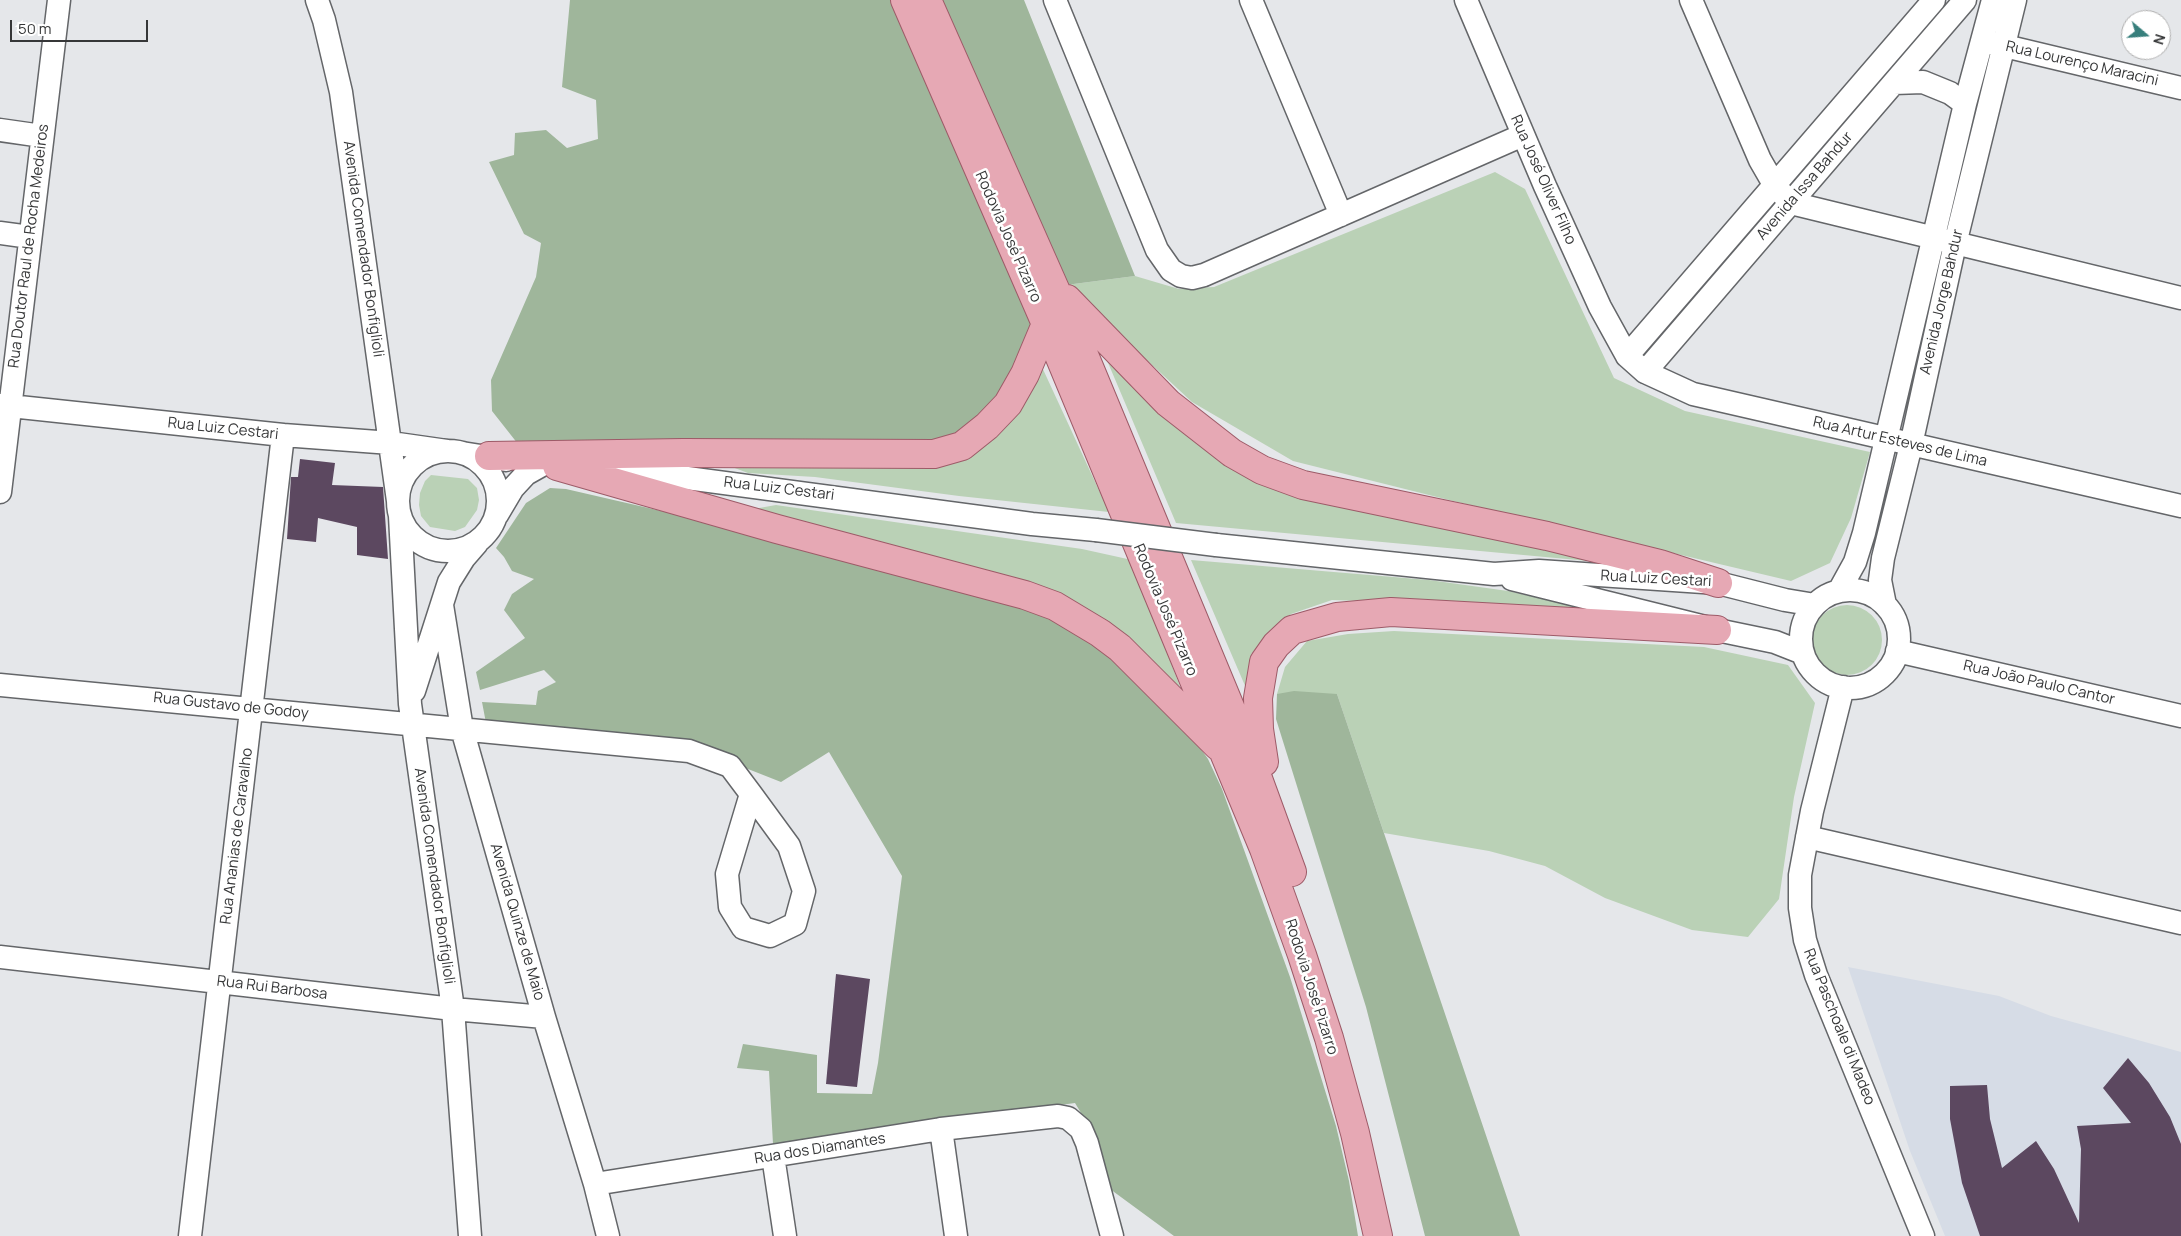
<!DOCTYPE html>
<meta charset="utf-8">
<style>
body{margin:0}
#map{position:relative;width:2181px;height:1236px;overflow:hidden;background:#e5e7ea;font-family:Manrope,sans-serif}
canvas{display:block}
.north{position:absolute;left:2121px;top:10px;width:50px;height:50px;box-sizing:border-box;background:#fff;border:1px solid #afafaf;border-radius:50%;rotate:108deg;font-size:14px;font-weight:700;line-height:20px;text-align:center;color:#363738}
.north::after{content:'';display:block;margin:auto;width:18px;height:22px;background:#377f7c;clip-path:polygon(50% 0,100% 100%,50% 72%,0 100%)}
.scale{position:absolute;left:10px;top:20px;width:138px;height:22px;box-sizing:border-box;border:2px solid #363738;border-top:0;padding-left:6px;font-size:15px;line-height:18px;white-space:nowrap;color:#363738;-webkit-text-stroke:4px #fff;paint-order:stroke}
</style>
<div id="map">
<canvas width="2181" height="1236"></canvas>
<div class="north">N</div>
<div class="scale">50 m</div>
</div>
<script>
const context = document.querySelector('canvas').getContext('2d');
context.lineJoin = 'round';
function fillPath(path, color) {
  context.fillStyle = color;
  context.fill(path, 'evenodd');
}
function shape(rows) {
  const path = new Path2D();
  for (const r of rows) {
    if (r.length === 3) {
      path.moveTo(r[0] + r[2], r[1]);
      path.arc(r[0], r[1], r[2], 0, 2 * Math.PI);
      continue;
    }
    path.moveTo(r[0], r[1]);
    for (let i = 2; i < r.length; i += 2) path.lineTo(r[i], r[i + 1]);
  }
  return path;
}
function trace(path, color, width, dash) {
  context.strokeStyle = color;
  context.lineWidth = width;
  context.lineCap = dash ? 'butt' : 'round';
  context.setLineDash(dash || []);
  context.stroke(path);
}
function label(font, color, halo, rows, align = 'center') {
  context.font = font + ' Manrope,sans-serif';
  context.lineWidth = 5;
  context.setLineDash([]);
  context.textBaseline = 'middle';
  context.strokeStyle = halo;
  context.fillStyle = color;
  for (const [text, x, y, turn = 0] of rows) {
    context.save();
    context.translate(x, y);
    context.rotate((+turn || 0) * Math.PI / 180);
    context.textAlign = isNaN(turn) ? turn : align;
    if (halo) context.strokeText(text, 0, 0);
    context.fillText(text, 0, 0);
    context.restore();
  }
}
const built = shape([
 [1848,967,1999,996,2051,1016,2181,1052,2181,1236,1945,1236,1910,1151]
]);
const green = shape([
 [1495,172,1525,189,1614,378,1685,411,1870,452,1851,518,1830,563,1791,581,1449,500,1293,461,1192,402,1066,285,1135,276,1179,289,1214,287],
 [1106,358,1251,476,1632,565,1176,523],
 [1041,365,1109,512,959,496,815,477,748,473,724,464,950,465,998,432],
 [431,475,468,479,477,488,479,500,477,510,465,527,455,531,430,527,421,516,419,505,420,493,425,481],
 [776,505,1082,549,1132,560,1185,700,748,510],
 [1191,560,1429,580,1508,591,1586,609,1332,600,1291,614,1251,654,1249,695],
 [1847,640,35],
 [1394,631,1704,647,1788,665,1815,703,1794,797,1779,899,1748,937,1692,930,1605,898,1545,866,1489,851,1384,833,1337,694,1277,694,1285,667,1307,641,1348,634]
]);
const forest = shape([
 [570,0,891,0,1034,326,993,407,956,438,929,446,518,444,492,411,491,380,536,277,541,243,524,234,489,162,514,155,515,133,546,130,567,148,598,139,596,100,562,87],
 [942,0,1024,0,1135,276,1066,285],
 [550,488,566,489,761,534,1026,606,1079,629,1180,719,1208,759,1222,789,1290,977,1336,1126,1349,1181,1358,1236,1174,1236,1110,1189,1095,1136,1075,1103,773,1144,769,1071,737,1068,743,1044,817,1055,817,1093,872,1094,878,1063,902,876,829,752,781,782,677,741,486,723,482,702,536,705,538,691,556,682,544,670,480,690,476,672,525,638,504,610,512,594,534,579,512,571,504,557,496,548,526,503],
 [1294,691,1337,694,1520,1236,1425,1236,1366,1007,1276,719,1277,694]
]);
const building = shape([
 [300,459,335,463,332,485,383,487,388,559,357,555,357,527,318,518,316,542,287,539,291,477,298,477],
 [836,974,870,979,857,1087,826,1084],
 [2128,1058,2149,1083,2170,1117,2181,1144,2181,1236,1980,1236,1962,1183,1950,1119,1950,1086,1987,1085,1990,1119,2002,1168,2036,1141,2054,1169,2079,1223,2081,1149,2077,1126,2131,1123,2103,1088]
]);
const minor = shape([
 [317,0,324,20,341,92,398,501],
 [1055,0,1157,250,1171,270,1181,276,1192,278,1204,275,1523,135],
 [1251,0,1341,215],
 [1466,0,1545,186,1600,307,1627,356,1645,372,1693,394,2181,506],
 [1691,0,1760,160,1775,186,1791,203,2181,298],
 [1988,42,2181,88],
 [1894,83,1923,82,1950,93,1965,104],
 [0,130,42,136],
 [0,233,30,237],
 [1627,356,1934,0],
 [1645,372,1965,0],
 [0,405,283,435,391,443,447,451],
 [448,501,50],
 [462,453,506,460],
 [595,469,657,474,1032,524,1096,530],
 [0,492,59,0],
 [497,515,513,488,526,474,542,465],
 [400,516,410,704,453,1009,470,1236],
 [1216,545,1494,574,1539,571,1718,583,1785,600,1815,605],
 [1512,579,1717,630,1775,642,1803,653],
 [1850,639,49],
 [1839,591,1855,562,1864,533,1965,104,1993,0],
 [442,605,462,729,544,1017,595,1184,608,1236],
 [1885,605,1880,580,1883,558,1911,445,1955,244,2015,0],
 [1897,651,2181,716],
 [0,685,689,751,730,766,751,794,789,846,804,891,795,924,770,936,743,928,730,907,727,874,751,794],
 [1843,687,1812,811,1800,875,1800,908,1805,940,1816,975,1923,1236],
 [414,691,449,582,464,558,477,543],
 [1807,837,2181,923],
 [0,957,453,1009,544,1017],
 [941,1129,956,1236],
 [773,1156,785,1236],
 [595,1184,941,1129,1058,1116,1068,1118,1081,1129,1087,1143,1112,1236],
 [190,1236,283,435]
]);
const major = shape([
 [905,0,1046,324,1264,849,1302,955,1329,1038,1355,1133,1378,1236],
 [927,0,1082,350,1245,743,1292,872],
 [1067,299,1168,403,1232,453,1262,470,1303,485,1547,536,1660,564,1718,583],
 [489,456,683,453,934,454,962,446,987,426,1008,404,1025,374,1046,324],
 [557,466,777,529,1025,595,1055,606,1100,633,1120,648,1218,746],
 [1264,762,1259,729,1258,698,1264,662,1276,645,1292,630,1337,617,1391,612,1717,630]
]);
const minorBridge = shape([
 [1096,530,1216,545]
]);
const streetNames = [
 ["Rua Lourenço Maracini",2082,64,13],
 ["Rua José Oliver Filho",1543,180,66],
 ["Avenida Issa Bahdur",1805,186,-49],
 ["Rodovia José Pizarro",1008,237,66],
 ["Rua Doutor Raul de Rocha Medeiros",29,246,-83],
 ["Avenida Comendador Bonfiglioli",363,249,82],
 ["Avenida Jorge Bahdur",1942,302,-77],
 ["Rua Luiz Cestari",223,429,6],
 ["Rua Artur Esteves de Lima",1900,442,13],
 ["Rua Luiz Cestari",779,489,7],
 ["Rua Luiz Cestari",1656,579,3],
 ["Rodovia José Pizarro",1165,610,67],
 ["Rua João Paulo Cantor",2039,683,13],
 ["Rua Gustavo de Godoy",231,706,6],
 ["Rua Ananias de Caravalho",237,836,-83],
 ["Avenida Comendador Bonfiglioli",434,876,82],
 ["Avenida Quinze de Maio",517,922,74],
 ["Rodovia José Pizarro",1311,987,72],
 ["Rua Rui Barbosa",272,988,7],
 ["Rua Paschoale di Madeo",1839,1027,68],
 ["Rua dos Diamantes",820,1149,-9]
];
fillPath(built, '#d6dce6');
fillPath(green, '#bad1b6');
fillPath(forest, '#9fb69b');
fillPath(building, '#5c4860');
trace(minor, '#646669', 25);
trace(major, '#9d5b68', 30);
trace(minor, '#fff', 22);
trace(major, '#e6a8b4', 28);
trace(minorBridge, '#646669', 25, []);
trace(minorBridge, '#fff', 22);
label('15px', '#363738', '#fff', streetNames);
</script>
